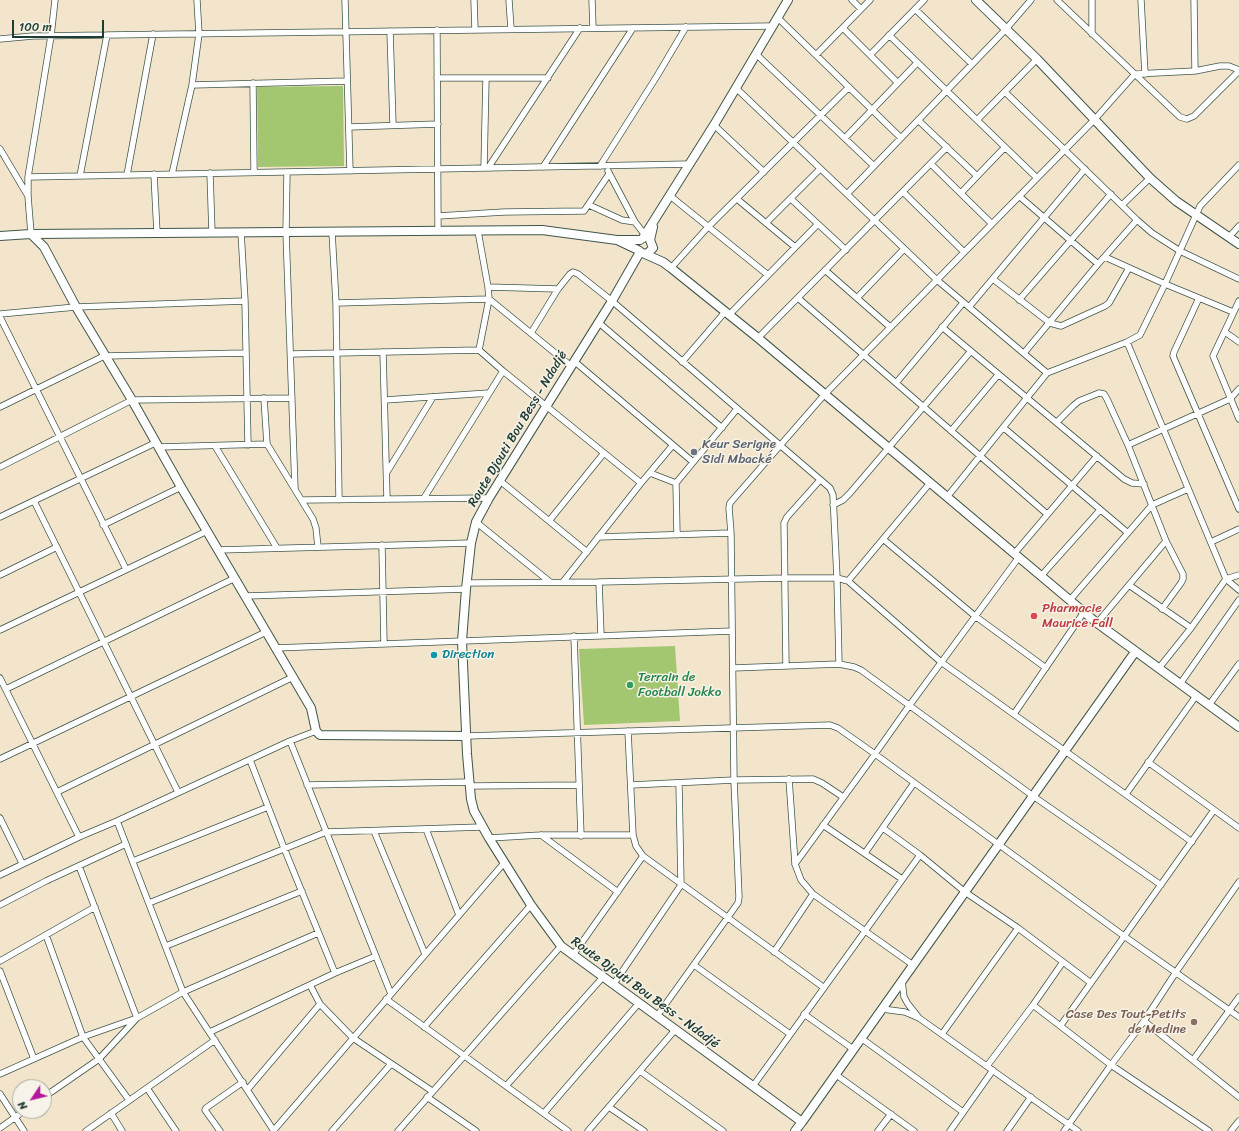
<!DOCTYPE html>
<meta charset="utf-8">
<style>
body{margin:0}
#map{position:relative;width:1239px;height:1131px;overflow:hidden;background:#f3e5cc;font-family:Sriracha,sans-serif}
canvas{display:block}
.north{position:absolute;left:12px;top:1079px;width:40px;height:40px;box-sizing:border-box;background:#f7f3e8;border:1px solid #a1aaa0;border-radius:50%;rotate:235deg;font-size:11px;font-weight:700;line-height:16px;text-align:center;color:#1f3d34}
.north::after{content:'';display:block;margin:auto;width:14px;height:18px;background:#b5179e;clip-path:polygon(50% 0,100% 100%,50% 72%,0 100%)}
.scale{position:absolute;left:12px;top:20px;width:92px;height:18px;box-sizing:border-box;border:2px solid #1f3d34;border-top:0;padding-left:5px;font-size:12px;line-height:14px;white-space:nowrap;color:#1f3d34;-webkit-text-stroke:3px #f7f3e8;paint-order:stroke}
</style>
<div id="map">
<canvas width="1239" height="1131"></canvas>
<div class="north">N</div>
<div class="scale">100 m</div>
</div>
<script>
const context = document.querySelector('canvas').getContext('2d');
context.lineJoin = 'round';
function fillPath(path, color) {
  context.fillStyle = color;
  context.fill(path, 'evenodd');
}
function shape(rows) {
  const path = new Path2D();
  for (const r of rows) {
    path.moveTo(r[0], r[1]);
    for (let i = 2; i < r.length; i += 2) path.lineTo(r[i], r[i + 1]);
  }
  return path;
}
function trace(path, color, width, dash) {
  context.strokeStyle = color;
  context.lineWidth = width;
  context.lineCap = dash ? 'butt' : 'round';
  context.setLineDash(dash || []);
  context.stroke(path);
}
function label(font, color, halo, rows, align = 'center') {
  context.font = font + ' Sriracha,sans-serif';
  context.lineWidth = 3;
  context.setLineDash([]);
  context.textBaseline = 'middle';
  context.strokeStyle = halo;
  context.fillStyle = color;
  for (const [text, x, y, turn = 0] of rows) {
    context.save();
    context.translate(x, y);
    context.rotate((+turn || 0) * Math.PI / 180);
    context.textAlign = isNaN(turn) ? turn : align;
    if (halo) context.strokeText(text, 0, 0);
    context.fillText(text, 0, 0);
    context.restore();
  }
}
const green = shape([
 [343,86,344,166,258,167,257,87],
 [675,646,680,721,584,725,579,649]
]);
const street = shape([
 [345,0,350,171],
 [474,0,475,30],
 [509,0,511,29],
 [592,0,593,28],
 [852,0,861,9],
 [1057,0,1180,117,1187,119,1194,116,1239,71],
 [1092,0,1092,34],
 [1141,0,1145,74],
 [1194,0,1195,71],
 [915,9,972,64],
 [778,18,901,138],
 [843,28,898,83],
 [437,30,438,231],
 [390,31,393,125],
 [889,35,1037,178],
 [0,39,33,36,773,26],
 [756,54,874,166],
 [816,55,870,0],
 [870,55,924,0],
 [437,78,548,78],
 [253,83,254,172],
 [192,85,347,81],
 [736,88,937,280,1047,373],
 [1005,92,1137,220,1152,233,1180,251,1239,279],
 [918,120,977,176],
 [977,120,1037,59],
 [714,125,764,172],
 [349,127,438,124],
 [845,138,917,63],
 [0,149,28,196],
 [931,164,992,224],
 [600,166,657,76,686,27],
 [543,167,633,28],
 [484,168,486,78],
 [488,168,580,28],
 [608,171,635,222,645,235],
 [287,172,286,232,295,489],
 [210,173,212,233],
 [154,174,157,233],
 [172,174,192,85,199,34,197,0],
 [127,175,153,34],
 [80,176,107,35],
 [28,177,690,164],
 [903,192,964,252],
 [961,193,1005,147],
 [847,194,1006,29,1031,0],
 [669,195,768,275],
 [1019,196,1098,264],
 [737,199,795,247],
 [791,199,846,250],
 [589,205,622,220,635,222],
 [1122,205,1150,178],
 [438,216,504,212,584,211,609,174],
 [766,223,820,169],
 [478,231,488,287,489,299,479,350],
 [241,232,245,301,248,445],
 [332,232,336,303,339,500],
 [31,234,28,196,28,177,51,36,55,0],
 [1229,237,1239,226],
 [1105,257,1165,284,1233,312],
 [671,268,708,227,849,87],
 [825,270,890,327],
 [993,279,1050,323,1061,326,1105,306,1109,303,1129,268],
 [488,287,558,289],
 [798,298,1047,514],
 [857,298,904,249],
 [1199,298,1174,352,1173,356,1239,509],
 [1019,300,1111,194],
 [1239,301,1213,356,1239,419],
 [336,303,489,299,571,366],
 [969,307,1085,169],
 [0,314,76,307,245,301],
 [729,315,818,224],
 [0,317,126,569],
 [598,322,722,428],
 [942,327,1124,479,1132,483,1144,484],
 [1225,332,1239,342],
 [531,333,558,289,570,274,573,272,578,274,612,301,830,488,833,495,837,578,839,664],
 [758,338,947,147],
 [1127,342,1226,579,1239,590],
 [383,352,387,499],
 [1024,353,1098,264,1137,220],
 [291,354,479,350,503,371,641,483],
 [574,361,693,462],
 [682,362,725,312],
 [896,383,963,303],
 [264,398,267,444,313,519,316,528,318,547],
 [385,400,489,393],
 [0,407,104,356,246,353],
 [1057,422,1073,406,1079,401,1099,393,1104,394,1107,399,1128,445,1166,541,1183,574,1183,579,1181,583,1162,609],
 [1004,428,1128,533],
 [951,431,998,375],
 [1128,445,1230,399,1239,389],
 [215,446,277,548],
 [158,447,267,444],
 [0,467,132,400,292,398],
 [387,472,433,397],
 [650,473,676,483],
 [499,480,587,552],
 [947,497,1047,373,1127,342,1140,335,1165,284,1200,206,1239,165],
 [424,498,503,371],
 [302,500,489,498],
 [34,501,178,792],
 [833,505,843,500,850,493,971,351],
 [0,517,155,443],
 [549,521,604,453],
 [476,522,550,582],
 [103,525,181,487],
 [677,535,676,483,737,409],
 [598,537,731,533],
 [883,539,975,616,1046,668],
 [1211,542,1239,529],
 [382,545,384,644],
 [218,550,471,543],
 [1014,554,1097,456],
 [0,575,57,547],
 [1041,576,1100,510],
 [848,581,930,483],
 [563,582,641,483,673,445],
 [599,582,601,635],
 [467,583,599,582,785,578,837,578,848,581,941,662,1192,842],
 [1129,585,1191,628],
 [246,596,466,589],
 [1070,600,1152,505,1188,489],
 [1097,623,1166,541],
 [0,630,207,531],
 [574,636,581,836],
 [275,648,732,631],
 [786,666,784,523,787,517,820,480],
 [733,668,839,664,854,667,861,670,1033,796,1161,885],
 [1159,668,1191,628,1226,579,1239,575],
 [0,678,79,837],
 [1180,684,1239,600],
 [6,689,235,578],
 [1209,705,1239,664],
 [1014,714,1084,612],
 [628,731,633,835,636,846,643,856,823,987],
 [467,736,830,725,838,728,875,754,1124,936,1239,1017],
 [290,741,391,994],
 [0,759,266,632],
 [250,760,284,848,335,973],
 [1148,762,1239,828],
 [789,779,795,864,801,880,813,894,913,965],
 [307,785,469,782],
 [631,785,734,780,813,779,822,783,843,797],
 [470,786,579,785],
 [57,792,293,677],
 [1126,794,1196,696],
 [0,818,22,863],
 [117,821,183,992,274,1131],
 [823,825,902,879],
 [883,828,920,855,965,892,1018,928,1091,983],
 [426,829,459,915],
 [374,831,425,954],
 [541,835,618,892],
 [489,838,541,835,633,835],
 [865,853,914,783],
 [133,861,268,807],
 [795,864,875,754,909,706,1019,557],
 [0,875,79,837,117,821,290,741,316,731],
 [149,903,326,832,482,827],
 [0,905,46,881,126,844],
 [46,935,83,1037,129,1100],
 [166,946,302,891],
 [774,952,813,894],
 [573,955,643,856],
 [0,961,95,907],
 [694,965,790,1034],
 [0,971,34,1059],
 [902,981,904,997,908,1004,919,1018],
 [310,985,320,1004,353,1038,432,1091],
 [613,985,681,885,679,783],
 [386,999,568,1131],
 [1033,1005,1111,1065,1209,1131],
 [882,1009,905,1012,919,1018,1078,1131],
 [804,1014,853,1049],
 [657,1016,738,903,739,897,734,780,731,533,729,508,730,503,825,394,1095,119,1135,74,1195,71,1220,66,1229,66,1239,70],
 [1144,1021,1239,1097],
 [1061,1025,1214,810],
 [424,1027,531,905],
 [210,1032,335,973,376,956],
 [942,1034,1018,928],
 [861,1038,963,1112],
 [1193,1060,1239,997],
 [987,1066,1033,1005,1063,962],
 [640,1071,723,1131],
 [0,1074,83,1037,137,1018,183,992,318,933],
 [835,1074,914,1131],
 [506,1086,603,977],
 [753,1086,920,855],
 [147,1088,176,1131],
 [248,1089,320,1004],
 [0,1094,24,1131],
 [44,1097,99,1059,137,1018,79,866],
 [427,1097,476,1131],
 [609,1107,644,1131],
 [111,1113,122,1131],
 [544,1113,639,1003],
 [0,1128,24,1111],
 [274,1130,504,863],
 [86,1131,215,1040],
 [220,1131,205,1110,206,1108,243,1082],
 [332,1131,391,1064],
 [398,1131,561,946],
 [588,1131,675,1030],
 [878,1131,891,1114],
 [950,1131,993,1070],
 [1007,1131,1031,1097],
 [1064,1131,1111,1065,1144,1021,1176,972,1239,882],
 [1231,1131,1239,1121]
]);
const secondary = shape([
 [976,0,1037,59,1150,178,1176,201,1239,244],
 [31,234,44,247,76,307,132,400,181,487,311,708,316,731,320,735,467,736],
 [0,236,31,234,542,230,617,240,640,240],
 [643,238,714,125,788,0],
 [619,241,638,250,642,253,647,254,653,248,650,240,653,227],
 [640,252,612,301,489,498,476,522,471,543,466,589,462,641,467,754,471,799,474,811,489,838,531,905,561,946,802,1122,795,1131],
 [645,254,663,262,671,268,758,338,1097,623,1239,727],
 [802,1122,1135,652]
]);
const markers = [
 [694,452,4,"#6b7280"],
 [1034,616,4,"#e0444e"],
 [434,655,4,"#0f9aa8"],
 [630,685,4,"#2e9e5b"],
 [1194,1022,4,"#8d6e63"]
];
const streetNames = [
 ["Route Djouti Bou Bess - Ndadjé",518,429,-59],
 ["Route Djouti Bou Bess - Ndadjé",645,993,36]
];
const worshipNames = [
 ["Keur Serigne",702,445],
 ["Sidi Mbacké",702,460]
];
const healthNames = [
 ["Pharmacie",1042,609],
 ["Maurice Fall",1042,624]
];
const cultureNames = [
 ["Direction",442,655]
];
const leisureNames = [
 ["Terrain de",638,678],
 ["Football Jokko",638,693]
];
const educationNames = [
 ["Case Des Tout-Petits",1186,1015],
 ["de Medine",1186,1030]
];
fillPath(green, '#a3c771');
trace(street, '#3f564b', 7);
trace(secondary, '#3f564b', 10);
trace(street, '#fff', 5.5);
trace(secondary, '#fff', 8);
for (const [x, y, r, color] of markers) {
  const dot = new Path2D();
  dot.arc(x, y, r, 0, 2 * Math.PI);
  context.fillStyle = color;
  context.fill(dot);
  trace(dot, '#f7f3e8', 1.5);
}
label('13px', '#1f3d34', '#f7f3e8', streetNames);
label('13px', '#5b616d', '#f7f3e8', worshipNames, 'left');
label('13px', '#be3a42', '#f7f3e8', healthNames, 'left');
label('13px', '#0d838f', '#f7f3e8', cultureNames, 'left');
label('13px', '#27864d', '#f7f3e8', leisureNames, 'left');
label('13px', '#785e54', '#f7f3e8', educationNames, 'right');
</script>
